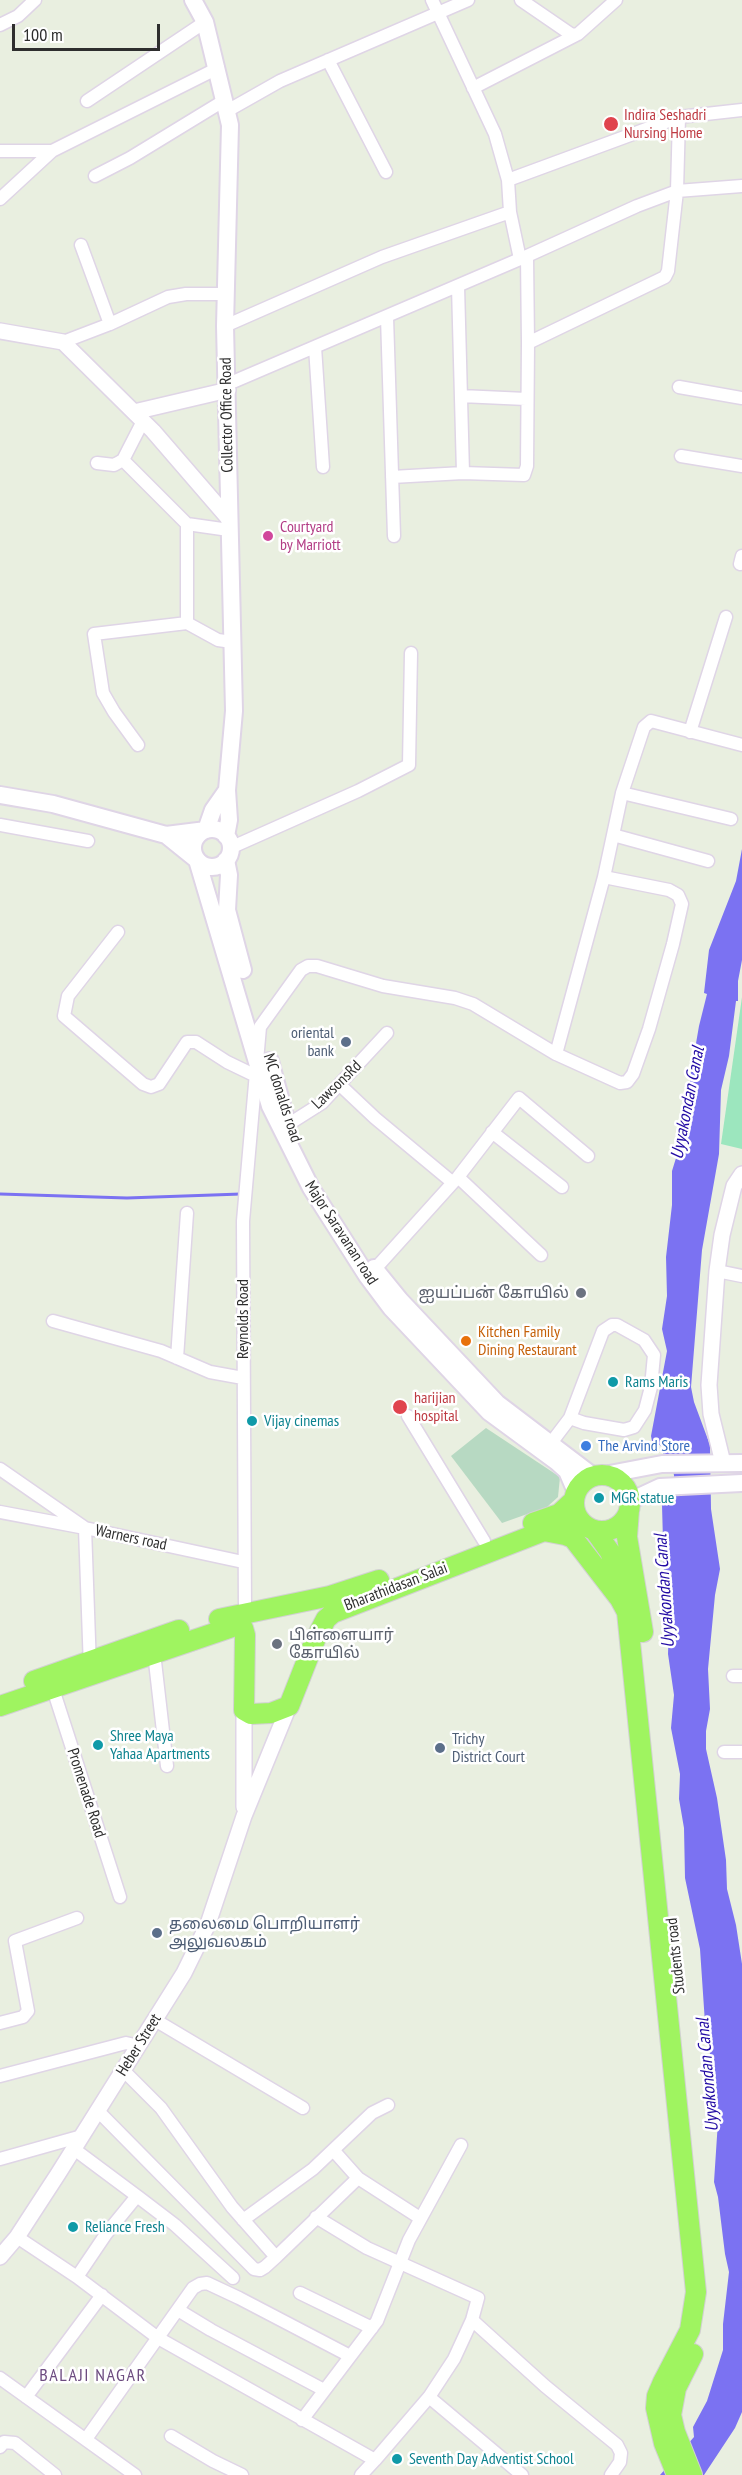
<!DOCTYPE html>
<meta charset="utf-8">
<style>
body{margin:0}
#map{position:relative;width:742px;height:2475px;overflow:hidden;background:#e9efe0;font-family:"PT Sans Narrow",sans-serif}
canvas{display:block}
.scale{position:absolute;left:12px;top:24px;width:148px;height:27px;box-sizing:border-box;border:3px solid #2e2e2e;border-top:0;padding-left:8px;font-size:18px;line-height:21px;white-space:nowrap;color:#2e2e2e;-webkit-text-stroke:4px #fff;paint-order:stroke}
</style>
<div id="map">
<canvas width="742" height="2475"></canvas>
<div class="scale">100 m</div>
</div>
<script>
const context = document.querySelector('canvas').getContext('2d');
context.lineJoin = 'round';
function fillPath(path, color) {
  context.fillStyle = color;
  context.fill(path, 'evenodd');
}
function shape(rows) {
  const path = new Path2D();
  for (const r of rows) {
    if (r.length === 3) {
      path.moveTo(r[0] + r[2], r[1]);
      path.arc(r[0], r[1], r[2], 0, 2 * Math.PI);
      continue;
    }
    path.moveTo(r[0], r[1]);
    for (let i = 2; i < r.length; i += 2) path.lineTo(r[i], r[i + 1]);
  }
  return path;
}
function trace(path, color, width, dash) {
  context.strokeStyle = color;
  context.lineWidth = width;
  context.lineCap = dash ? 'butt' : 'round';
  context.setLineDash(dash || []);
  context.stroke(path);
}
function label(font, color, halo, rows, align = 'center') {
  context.font = font + ' "PT Sans Narrow","Noto Sans Tamil",sans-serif';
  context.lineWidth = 5;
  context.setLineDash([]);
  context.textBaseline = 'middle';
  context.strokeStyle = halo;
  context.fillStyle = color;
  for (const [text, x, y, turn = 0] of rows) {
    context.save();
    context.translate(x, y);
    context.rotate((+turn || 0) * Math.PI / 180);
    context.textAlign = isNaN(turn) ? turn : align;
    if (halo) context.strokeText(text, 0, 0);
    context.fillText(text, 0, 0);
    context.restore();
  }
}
const green = shape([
 [742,997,742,1149,721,1144]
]);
const cemetery = shape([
 [486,1428,560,1477,558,1497,547,1507,502,1523,451,1456]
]);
const water = shape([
 [742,849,742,960,738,981,738,1001,736,1001,729,1056,721,1090,719,1154,702,1250,691,1387,694,1402,710,1445,711,1509,720,1569,715,1595,708,1669,710,1709,706,1731,706,1749,717,1798,726,1860,727,1889,736,1925,742,1964,742,2412,735,2428,704,2475,660,2475,694,2437,693,2427,707,2401,723,2350,723,2324,729,2272,725,2254,718,2197,714,2182,718,2121,715,2081,712,2077,708,2033,705,2023,700,1949,685,1878,684,1828,679,1799,680,1774,671,1728,674,1695,668,1654,669,1623,664,1577,662,1505,673,1494,674,1475,670,1463,663,1457,663,1447,652,1441,651,1436,667,1351,662,1329,667,1296,666,1257,672,1205,672,1171,684,1132,690,1093,690,1078,699,1026,707,994,704,993,709,950,736,881]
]);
const stream = shape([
 [0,1194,127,1198,241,1194]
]);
const minor = shape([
 [432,0,495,134,508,180,510,212,520,259],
 [521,0,572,35,578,34,616,0],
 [0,25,18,16,35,0],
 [328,60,386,172],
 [473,88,578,34],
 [87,101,205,22],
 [227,111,280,81,468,0],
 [679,117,742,110],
 [0,151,52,151],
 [95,176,130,158,225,100],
 [508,180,679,117,677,191,668,271,665,277,528,343,527,256],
 [0,199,52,151,218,68],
 [81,245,110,324],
 [458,286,463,473],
 [387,317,394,536],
 [225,326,382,257,510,212],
 [63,342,110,324,168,297,186,294,226,294],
 [315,347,323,467],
 [228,384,527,256,637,206,677,191,742,186],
 [679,387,742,398],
 [461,396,526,399],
 [681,456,742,466],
 [123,460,187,524,229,530],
 [97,463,114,465,123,460,143,421],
 [392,477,463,473,524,475,527,466,528,343],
 [740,564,742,556],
 [187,623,218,640,232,642],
 [690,732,726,617],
 [138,745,114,712,103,693,94,634,187,623,187,524],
 [622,793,731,819],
 [0,825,88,841],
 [613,835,708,861],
 [230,848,358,791,409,765,411,653],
 [118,932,68,996,64,1016,143,1084,151,1087,159,1084,187,1042,196,1042,227,1062,256,1076],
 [556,1054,620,1083,627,1082,633,1074,649,1029,673,944,682,904,678,895,669,890,604,877],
 [340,1085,375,1118,452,1182],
 [281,1129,322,1103,387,1033],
 [492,1132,562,1187],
 [458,1177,541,1255],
 [375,1269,458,1177,519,1098,588,1156],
 [717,1271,742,1276],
 [53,1321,161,1351,210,1372,243,1378],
 [177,1358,187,1213],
 [408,1416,484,1541],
 [551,1443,570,1418,584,1423,624,1430,634,1427,645,1410,651,1387,654,1355,644,1340,617,1325,612,1325,603,1331,570,1418],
 [0,1469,85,1528,243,1562],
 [0,1512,85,1528,90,1668],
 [245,1613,243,1221,260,1027,301,970,308,966,317,966,383,986,455,998,473,1004,556,1054,604,877,622,793,644,727,651,721,742,745],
 [154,1653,167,1766],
 [733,1676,742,1676],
 [53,1689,120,1897],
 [724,1752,742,1752],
 [155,2020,303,2108],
 [0,2023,23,2017,28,2011,15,1941,77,1918],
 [123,2070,161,2108,232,2207,276,2257,358,2178],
 [0,2076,126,2043,139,2046],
 [98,2111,254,2269,260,2270,265,2267,276,2257],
 [74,2149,137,2196,106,2234,77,2277],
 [334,2151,358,2178,420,2218],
 [0,2159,82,2136],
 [137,2196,175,2225,233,2278],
 [316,2217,367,2248,478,2298,472,2320],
 [243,2220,313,2169,372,2113,388,2105],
 [17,2237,77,2277,158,2338,375,2460,429,2397,454,2359,472,2320,545,2386,617,2445,621,2453,620,2462,611,2475],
 [300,2293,372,2328],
 [178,2310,211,2330,324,2390],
 [0,2378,135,2475],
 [26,2397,102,2295],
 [429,2397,522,2475],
 [302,2420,377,2321,409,2240,461,2145],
 [171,2436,213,2461,242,2475],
 [86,2439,193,2288,200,2284,207,2283,239,2298,350,2356],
 [0,2447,4,2442,15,2443,55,2475],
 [361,2475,375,2460]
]);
const tertiary = shape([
 [0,331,63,342,153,431,229,519],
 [134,412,228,390],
 [723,1463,711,1414,709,1385,717,1271,722,1235,734,1186,742,1174],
 [244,1807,244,1710],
 [0,2257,17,2237,58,2174,184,1973,208,1924,244,1816,289,1706]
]);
const secondary = shape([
 [193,0,205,22,230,125,225,326,234,711,227,790,229,820,226,836],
 [0,795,53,804,166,835,197,860,270,1106,311,1188,367,1276,391,1308,489,1412,557,1462,567,1471,576,1492],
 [212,848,19],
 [166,835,206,830,213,810,227,790],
 [226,860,229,875,227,910,243,970],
 [270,1061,287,1123],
 [374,1268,400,1300,497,1403,593,1476],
 [604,1475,662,1464,742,1463],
 [630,1501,660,1487,742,1483]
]);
const primary = shape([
 [602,1503,28],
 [629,1510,627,1537,643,1632],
 [533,1523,559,1514,573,1501],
 [544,1531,565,1535,573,1538,620,1599,627,1612,696,2292,690,2330,663,2382,657,2396,656,2408,664,2443,677,2475],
 [595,1531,610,1552,619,1575,624,1600],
 [219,1619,330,1596,379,1580],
 [34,1681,179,1630],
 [0,1706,238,1625,243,1628,245,1635,244,1710,251,1714,271,1713,289,1706,315,1640,326,1619,333,1613,544,1531,556,1528,584,1526],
 [692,2475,675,2432,671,2415,676,2388,693,2354]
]);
const markers = [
 [611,124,8,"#e0444e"],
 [268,536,6,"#d1479c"],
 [346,1042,6,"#5c6f8a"],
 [581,1293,6,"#6b7280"],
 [466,1341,6,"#e8710a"],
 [613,1382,6,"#0f9aa8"],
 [400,1407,8,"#e0444e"],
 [252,1421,6,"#0f9aa8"],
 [586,1446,6,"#3f7fe0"],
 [599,1498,6,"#0f9aa8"],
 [277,1644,6,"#6b7280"],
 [98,1745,6,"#0f9aa8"],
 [440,1748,6,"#5c6f8a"],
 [157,1933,6,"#5c6f8a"],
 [73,2227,6,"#0f9aa8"],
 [397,2459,6,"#0f9aa8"]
];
const healthNames = [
 ["Indira Seshadri",624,115],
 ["Nursing Home",624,133],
 ["harijian",414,1398],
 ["hospital",414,1416]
];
const streetNames = [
 ["Collector Office Road",227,415,-91],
 ["LawsonsRd",337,1085,-44],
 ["MC donalds road",282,1098,72],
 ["Major Saravanan road",341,1233,57],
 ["Reynolds Road",243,1319,-90],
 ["Warners road",131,1538,12],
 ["Bharathidasan Salai",396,1587,-21],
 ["Promenade Road",86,1793,72],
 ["Students road",676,1956,-96],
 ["Heber Street",139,2045,-58]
];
const hotelNames = [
 ["Courtyard",280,527],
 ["by Marriott",280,545]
];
const serviceNames = [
 ["oriental",334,1033,"right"],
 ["bank",334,1051,"right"],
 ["Trichy",452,1739],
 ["District Court",452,1757],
 ["தலைமை பொறியாளர்",169,1924],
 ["அலுவலகம்",169,1942]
];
const worshipNames = [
 ["ஐயப்பன் கோயில்",569,1293],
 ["பிள்ளையார்",289,1635,"left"],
 ["கோயில்",289,1653,"left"]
];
const foodNames = [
 ["Kitchen Family",478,1332],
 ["Dining Restaurant",478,1350]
];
const cultureNames = [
 ["Rams Maris",625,1382],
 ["Vijay cinemas",264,1421],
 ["MGR statue",611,1498],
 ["Shree Maya",110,1736],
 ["Yahaa Apartments",110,1754],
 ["Reliance Fresh",85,2227],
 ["Seventh Day Adventist School",409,2459]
];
const shopNames = [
 ["The Arvind Store",598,1446]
];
const waterNames = [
 ["Uyyakondan Canal",688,1103,-79],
 ["Uyyakondan Canal",665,1591,-94],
 ["Uyyakondan Canal",708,2075,-95]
];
const neighbourhoodNames = [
 ["BALAJI NAGAR",93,2376]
];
fillPath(green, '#9ce6be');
fillPath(cemetery, '#b7d9c2');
fillPath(water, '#7b72f2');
trace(stream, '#7b72f2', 3);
trace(minor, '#dfd5e6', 15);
trace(tertiary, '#dfd5e6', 18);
trace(secondary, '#dfd5e6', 20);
trace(primary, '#d1d1d1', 22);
trace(minor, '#fff', 12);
trace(tertiary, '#fff', 15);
trace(secondary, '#fff', 16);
trace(primary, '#9ff460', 20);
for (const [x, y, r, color] of markers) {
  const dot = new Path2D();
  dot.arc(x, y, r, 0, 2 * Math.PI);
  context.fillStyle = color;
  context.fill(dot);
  trace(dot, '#fff', 2);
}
label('16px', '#be3a42', '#fff', healthNames, 'left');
label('16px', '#2e2e2e', '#fff', streetNames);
label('16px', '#b23c85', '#fff', hotelNames, 'left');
label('16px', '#4e5e75', '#fff', serviceNames, 'left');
label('16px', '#5b616d', '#fff', worshipNames, 'right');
label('16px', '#c56008', '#fff', foodNames, 'left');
label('16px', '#0d838f', '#fff', cultureNames, 'left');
label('16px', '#366cbe', '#fff', shopNames, 'left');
label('italic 18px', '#220ba4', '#fff', waterNames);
context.letterSpacing = '1.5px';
label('18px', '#6d4c80', '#fff', neighbourhoodNames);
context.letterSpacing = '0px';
</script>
